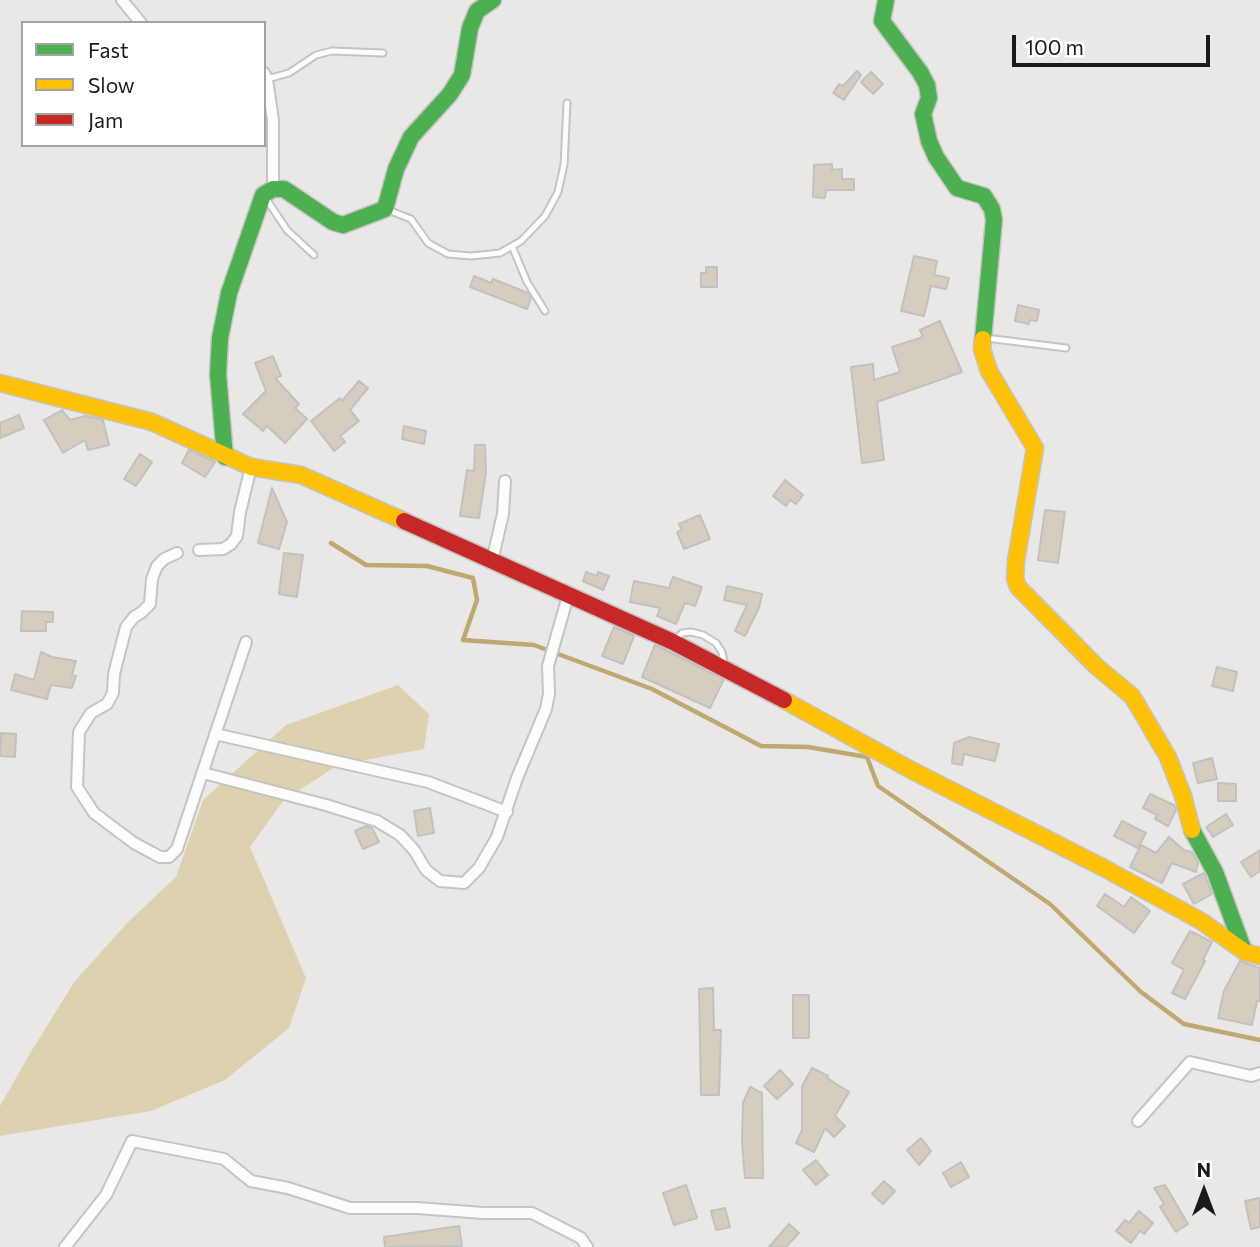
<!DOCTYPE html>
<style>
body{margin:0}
#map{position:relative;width:1260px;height:1247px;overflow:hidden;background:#e9e8e6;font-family:Commissioner,sans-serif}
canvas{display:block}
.legend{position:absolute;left:21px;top:21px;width:245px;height:126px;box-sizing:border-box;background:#fff;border:2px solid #a3a3a3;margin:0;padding:9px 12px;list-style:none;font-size:21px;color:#1a1a18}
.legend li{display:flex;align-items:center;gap:14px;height:35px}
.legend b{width:35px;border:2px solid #a3a3a3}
.north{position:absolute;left:1169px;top:1156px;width:70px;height:70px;-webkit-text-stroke:5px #fff;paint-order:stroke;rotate:0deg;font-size:19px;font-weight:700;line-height:28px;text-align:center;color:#1a1a18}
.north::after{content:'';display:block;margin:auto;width:24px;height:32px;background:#1a1a18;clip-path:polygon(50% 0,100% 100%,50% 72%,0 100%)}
.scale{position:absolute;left:1012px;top:35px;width:198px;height:32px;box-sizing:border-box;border:4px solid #1a1a18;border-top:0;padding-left:9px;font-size:21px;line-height:24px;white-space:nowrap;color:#1a1a18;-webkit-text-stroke:5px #fff;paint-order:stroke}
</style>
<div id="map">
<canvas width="1260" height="1247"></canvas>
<ul class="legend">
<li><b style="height:9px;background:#4caf50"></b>Fast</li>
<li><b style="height:9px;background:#ffc107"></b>Slow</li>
<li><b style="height:9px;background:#c62828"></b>Jam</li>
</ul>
<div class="north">N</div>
<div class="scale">100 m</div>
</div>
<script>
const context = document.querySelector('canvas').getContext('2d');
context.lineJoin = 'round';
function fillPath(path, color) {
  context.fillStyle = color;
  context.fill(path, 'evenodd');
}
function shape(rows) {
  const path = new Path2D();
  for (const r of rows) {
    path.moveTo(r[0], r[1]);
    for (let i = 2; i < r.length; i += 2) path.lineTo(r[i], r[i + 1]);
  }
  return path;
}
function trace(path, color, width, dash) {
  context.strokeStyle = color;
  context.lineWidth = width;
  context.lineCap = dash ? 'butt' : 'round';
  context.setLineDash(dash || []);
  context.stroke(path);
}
const green = shape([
 [398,685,429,714,424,749,338,765,283,801,250,847,306,978,289,1028,225,1080,151,1111,0,1136,0,1106,32,1050,75,981,129,921,176,877,203,800,286,725]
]);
const stream = shape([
 [331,543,366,565,427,566,473,578,477,600,463,640,534,645,652,689,761,746,808,747,867,757,878,786,1050,904,1141,992,1184,1024,1260,1040]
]);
const building = shape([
 [857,71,861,75,844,100,833,93,839,84,843,86,857,71],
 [871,72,883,84,873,94,861,82,871,72],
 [832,164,832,170,842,169,842,179,854,179,854,190,826,190,825,198,813,197,814,165,832,164],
 [914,256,937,261,934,275,949,278,946,289,931,286,924,316,901,311,914,256],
 [706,267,717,267,717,287,701,287,701,273,706,273,706,267],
 [474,276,491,283,493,279,528,293,531,298,527,309,470,287,474,276],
 [1018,305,1039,310,1037,321,1030,320,1029,324,1015,321,1018,305],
 [940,321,962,372,877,402,884,460,862,463,851,367,873,364,874,380,900,372,892,347,923,337,920,330,940,321],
 [273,356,281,376,275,378,299,404,295,408,307,419,285,443,267,426,263,431,243,414,266,391,255,363,273,356],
 [359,381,368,388,350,410,359,421,340,436,345,442,334,451,311,421,340,398,342,401,359,381],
 [62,410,70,420,85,416,103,420,109,445,88,450,85,440,63,453,44,420,62,410],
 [19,415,24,428,0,438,0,423,19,415],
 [404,426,426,431,424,444,402,439,404,426],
 [475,445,485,445,486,472,479,518,460,516,467,470,474,471,475,445],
 [189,450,215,462,205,477,182,463,189,450],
 [140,454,152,462,136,486,124,479,140,454],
 [785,480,803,495,796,504,790,500,786,506,773,496,785,480],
 [272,488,287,522,279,549,258,543,272,488],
 [1045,510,1065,512,1058,563,1038,560,1045,510],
 [700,515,710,539,684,549,677,532,682,530,679,524,700,515],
 [284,553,303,555,297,597,279,594,284,553],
 [586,572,597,576,598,572,609,576,603,590,583,581,586,572],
 [673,577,702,587,695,606,685,603,676,624,657,616,660,608,630,602,634,581,669,588,673,577],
 [727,586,762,594,759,608,745,636,735,631,747,605,724,600,727,586],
 [22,611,53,612,53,622,46,622,46,631,21,631,22,611],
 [614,627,634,636,623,664,602,656,614,627],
 [655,645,724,679,710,708,642,677,655,645],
 [41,652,52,657,76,661,72,675,76,676,72,688,51,685,47,699,11,690,15,674,34,680,41,652],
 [1217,667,1237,672,1233,691,1212,686,1217,667],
 [1,733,16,734,15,757,0,756,1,733],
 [969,737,999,744,995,761,964,754,962,765,952,763,954,743,969,737],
 [1212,758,1217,779,1198,783,1193,763,1212,758],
 [1218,783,1236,784,1236,801,1218,801,1218,783],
 [1150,794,1174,805,1176,810,1168,826,1155,819,1157,815,1143,808,1150,794],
 [430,808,434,833,418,836,414,811,430,808],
 [1226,814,1233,825,1213,837,1206,827,1226,814],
 [1122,821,1146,833,1138,848,1114,836,1122,821],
 [366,826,372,828,379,842,363,849,355,831,366,826],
 [1169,837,1184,850,1192,852,1198,863,1196,872,1172,863,1162,883,1130,867,1141,845,1156,853,1169,837],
 [1260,850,1260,871,1251,877,1241,862,1260,850],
 [1204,873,1212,894,1194,904,1183,884,1204,873],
 [1105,894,1124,907,1131,897,1150,911,1134,933,1097,906,1105,894],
 [1190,931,1212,942,1203,960,1205,961,1185,999,1172,993,1184,970,1172,963,1190,931],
 [1240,961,1260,968,1260,1001,1257,1001,1252,1025,1218,1018,1224,991,1240,961],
 [713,988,714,1030,721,1030,719,1095,701,1095,699,989,713,988],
 [793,995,809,995,809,1038,793,1038,793,995],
 [812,1068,828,1076,827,1078,849,1092,835,1116,845,1126,834,1137,825,1128,814,1152,796,1143,802,1130,802,1086,812,1068],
 [780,1070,793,1084,777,1099,764,1086,780,1070],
 [750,1087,762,1093,763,1178,745,1178,742,1142,743,1103,750,1087],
 [921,1138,931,1151,919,1165,907,1150,921,1138],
 [816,1160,828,1175,816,1185,803,1170,816,1160],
 [961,1162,969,1177,951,1187,943,1173,961,1162],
 [884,1181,895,1191,883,1204,872,1194,884,1181],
 [686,1185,697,1218,674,1225,663,1193,686,1185],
 [1165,1185,1188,1224,1176,1232,1160,1207,1164,1204,1154,1188,1165,1185],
 [1260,1198,1260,1227,1251,1229,1245,1201,1260,1198],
 [725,1208,730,1227,716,1230,711,1211,725,1208],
 [1139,1211,1153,1223,1144,1234,1140,1231,1131,1243,1116,1231,1125,1220,1129,1223,1139,1211],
 [789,1224,799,1233,786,1247,769,1247,789,1224],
 [459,1226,462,1246,385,1247,384,1237,459,1226]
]);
const lane = shape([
 [267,79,289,73,316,55,332,51,383,53],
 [265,197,287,230,314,255],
 [388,210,411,219,428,243,448,254,471,256,500,253,521,241,545,216,558,192,564,165,567,103],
 [512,246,527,282,545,311],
 [986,338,1066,348],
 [675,640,682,633,691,632,703,635,716,643,722,652,724,662]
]);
const street = shape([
 [122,0,141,23],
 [264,73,267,79,273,120,273,189],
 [199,550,223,549,231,544,237,536,240,512,251,467],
 [177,553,164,559,157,566,152,579,150,604,142,612,134,617,126,627,114,674,113,693,107,704,91,713,79,732,77,787,94,813,134,843,160,857,169,857,177,849,246,642],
 [492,561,503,514,505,481],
 [215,734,428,782,507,812],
 [203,773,326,805,377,821,400,835,414,850,426,870,440,881,464,883,479,868,497,837,517,778,546,709,549,694,548,666,568,596],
 [1138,1121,1190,1062,1251,1076,1260,1073],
 [65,1247,106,1195,132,1141,224,1159,251,1181,288,1188,350,1208,417,1208,483,1213,532,1213,581,1238,587,1247]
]);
const fast = shape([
 [886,0,882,21,920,72,927,85,929,98,923,114,929,141,936,157,957,188,984,196,992,209,994,220,983,339],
 [225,457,218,374,220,338,229,293,263,195,273,189,284,189,333,222,343,225,385,209,396,169,411,137,450,94,462,75,470,28,477,11,493,0],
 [1192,830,1215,872,1244,951]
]);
const slow = shape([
 [983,339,982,349,989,371,1035,448,1016,561,1015,578,1018,587,1097,667,1132,696,1168,757,1183,796,1192,830],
 [0,383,152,422,251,467,301,475,404,521],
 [784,700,911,770,1104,868,1201,921,1245,952,1260,956]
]);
const jam = shape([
 [404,521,673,642,784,700]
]);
fillPath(green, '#ded1b0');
trace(stream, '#bea970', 4.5);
fillPath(building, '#d5cebe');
trace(building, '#c2c1c0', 2);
trace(lane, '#c4c4c3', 9);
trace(street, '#c4c4c3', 14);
trace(fast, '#c4c4c3', 19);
trace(slow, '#c4c4c3', 19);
trace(jam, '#c4c4c3', 19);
trace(lane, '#fcfcfb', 5);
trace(street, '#fcfcfb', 10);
trace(fast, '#4caf50', 16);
trace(slow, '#ffc107', 16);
trace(jam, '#c62828', 16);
</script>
